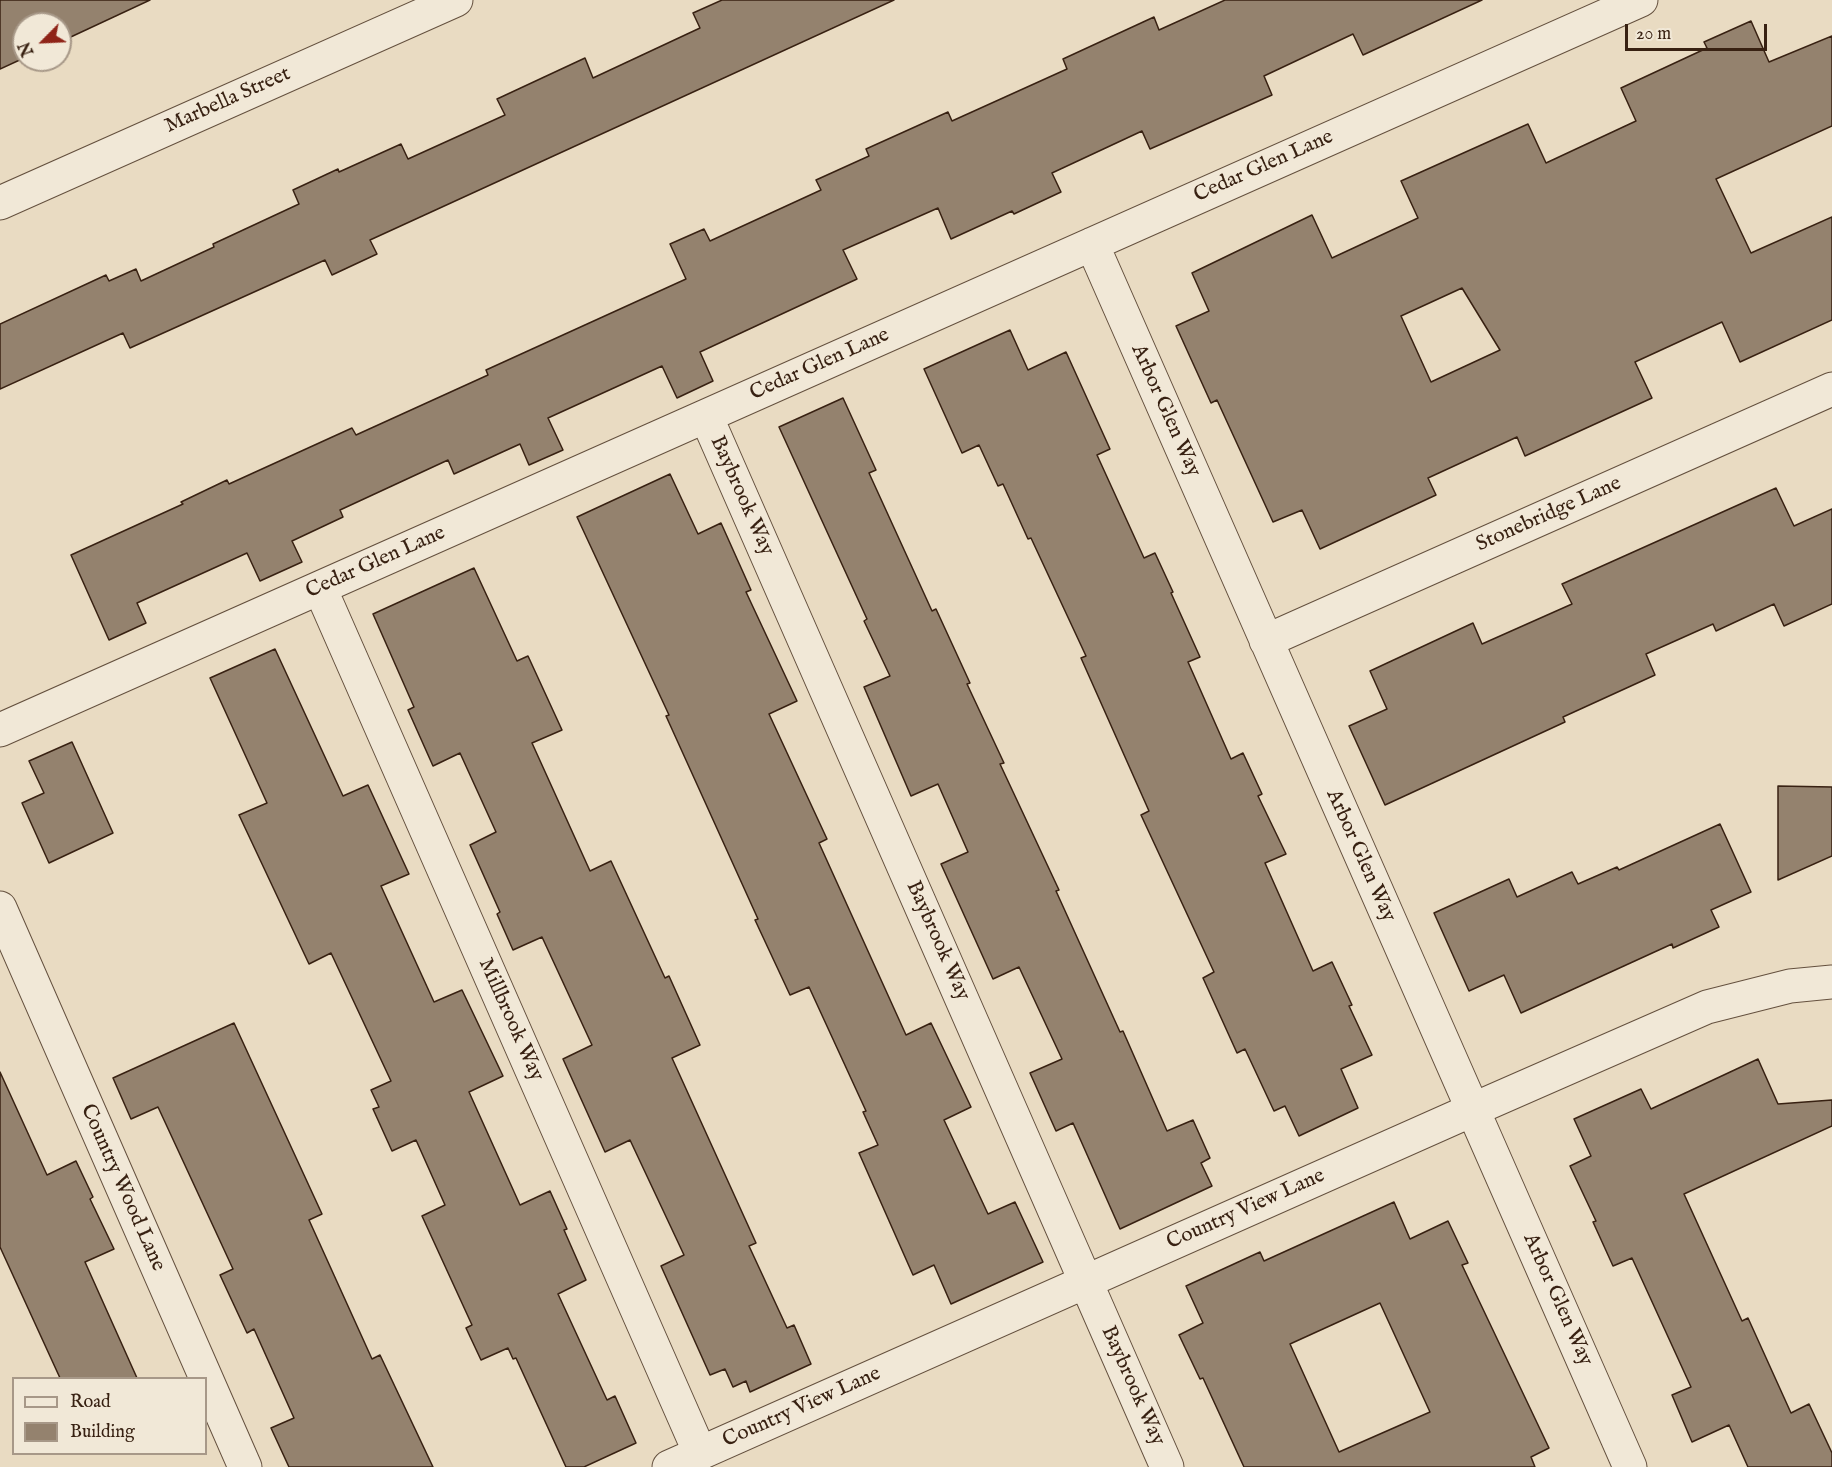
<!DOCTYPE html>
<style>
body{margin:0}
#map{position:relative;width:1832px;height:1467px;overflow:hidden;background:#e9dbc2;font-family:"IM FELL English",serif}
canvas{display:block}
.legend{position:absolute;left:12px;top:1377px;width:195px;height:78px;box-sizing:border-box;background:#f1e8d7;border:2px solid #a79888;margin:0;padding:8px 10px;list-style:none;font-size:18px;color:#382112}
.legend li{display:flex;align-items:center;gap:12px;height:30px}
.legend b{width:30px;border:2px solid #a79888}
.north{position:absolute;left:12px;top:12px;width:60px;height:60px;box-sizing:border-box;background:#f1e8d7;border:2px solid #a79888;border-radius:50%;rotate:246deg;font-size:16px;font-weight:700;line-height:24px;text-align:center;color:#382112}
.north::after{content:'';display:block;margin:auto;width:21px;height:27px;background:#8f2418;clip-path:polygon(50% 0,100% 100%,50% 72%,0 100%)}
.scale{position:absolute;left:1625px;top:24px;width:142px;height:27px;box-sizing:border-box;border:3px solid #382112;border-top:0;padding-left:8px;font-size:18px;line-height:21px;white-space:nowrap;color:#382112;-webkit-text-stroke:4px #f1e8d7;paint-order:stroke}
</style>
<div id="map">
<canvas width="1832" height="1467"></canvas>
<ul class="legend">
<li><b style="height:8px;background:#f1e8d7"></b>Road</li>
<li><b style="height:16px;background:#94826e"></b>Building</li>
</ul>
<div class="north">N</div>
<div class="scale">20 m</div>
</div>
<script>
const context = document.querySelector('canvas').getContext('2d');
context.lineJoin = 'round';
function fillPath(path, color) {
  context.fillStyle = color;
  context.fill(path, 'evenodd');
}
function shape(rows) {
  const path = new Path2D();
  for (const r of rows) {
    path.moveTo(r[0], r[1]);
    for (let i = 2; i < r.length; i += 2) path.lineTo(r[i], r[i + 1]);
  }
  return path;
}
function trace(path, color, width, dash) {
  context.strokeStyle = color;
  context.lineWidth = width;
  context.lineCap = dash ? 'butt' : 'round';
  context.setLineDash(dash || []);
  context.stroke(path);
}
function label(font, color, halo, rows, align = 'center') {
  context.font = font + ' "IM FELL English",serif';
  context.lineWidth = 6;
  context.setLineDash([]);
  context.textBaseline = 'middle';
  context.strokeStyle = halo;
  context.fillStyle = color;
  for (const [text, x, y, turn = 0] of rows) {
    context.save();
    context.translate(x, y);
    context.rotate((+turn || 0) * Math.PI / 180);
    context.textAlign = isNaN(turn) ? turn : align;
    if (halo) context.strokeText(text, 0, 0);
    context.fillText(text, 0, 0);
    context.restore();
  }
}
const building = shape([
 [0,0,150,0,60,42,60,24,24,24,24,58,0,69,0,0],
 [722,0,894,0,370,240,377,254,332,275,325,260,130,348,123,333,0,389,0,324,106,275,109,281,136,269,141,281,214,247,213,244,299,204,293,190,338,169,339,172,401,144,408,159,505,115,497,99,585,58,593,78,700,28,693,13,722,0],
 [1225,0,1482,0,1363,55,1353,34,1264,76,1272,95,1150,149,1142,131,1052,173,1061,192,1014,214,1012,211,951,239,938,208,843,250,857,279,700,352,713,381,677,398,662,366,548,418,563,450,529,465,520,444,454,474,448,460,340,510,343,517,292,541,302,562,260,581,247,553,137,603,146,623,109,640,71,555,183,504,181,502,227,480,229,484,352,428,356,435,488,375,486,370,686,279,670,244,704,229,710,241,821,190,816,180,869,156,866,149,948,112,952,121,1067,69,1063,59,1154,17,1159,30,1225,0],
 [1751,21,1769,62,1832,36,1832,126,1716,179,1751,253,1832,217,1832,320,1740,362,1722,322,1635,362,1652,398,1525,456,1517,437,1428,478,1436,495,1320,549,1302,510,1273,522,1217,400,1211,403,1176,326,1209,311,1192,273,1312,215,1332,258,1418,218,1401,181,1528,124,1546,163,1636,121,1621,88,1707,48,1704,42,1751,21],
 [1462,288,1500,350,1431,382,1401,316,1462,288],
 [1010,330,1028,370,1066,352,1110,449,1097,455,1144,558,1155,553,1173,592,1171,593,1200,657,1188,662,1231,759,1243,753,1262,794,1258,796,1286,854,1265,863,1313,971,1332,962,1352,1005,1349,1006,1372,1055,1341,1069,1358,1108,1299,1136,1285,1106,1274,1111,1245,1049,1237,1053,1203,978,1214,972,1141,815,1149,811,1081,658,1086,656,1031,538,1028,539,1003,484,998,486,979,445,962,453,924,369,1010,330],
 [843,398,876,470,869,473,932,611,936,609,970,683,967,684,1004,763,1000,764,1059,890,1056,891,1120,1032,1123,1031,1167,1131,1193,1120,1210,1158,1201,1163,1212,1186,1120,1229,1073,1123,1056,1131,1030,1073,1062,1059,1019,967,993,979,941,864,968,852,938,784,911,796,864,687,890,676,864,621,867,619,779,427,843,398],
 [670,474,698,534,721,523,751,590,746,592,797,701,769,714,827,839,819,843,906,1035,931,1023,971,1107,944,1120,988,1214,1015,1202,1043,1262,951,1304,934,1265,913,1275,859,1153,878,1145,863,1112,866,1111,809,987,790,995,755,920,758,919,666,716,669,715,577,517,670,474],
 [1776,488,1794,526,1832,509,1832,604,1784,626,1774,604,1716,631,1713,624,1646,654,1655,675,1563,717,1565,722,1385,805,1349,726,1387,709,1370,671,1473,623,1482,644,1572,604,1562,584,1776,488],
 [474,568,517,661,528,656,562,730,532,743,590,871,611,861,665,978,669,976,700,1045,672,1058,756,1243,749,1246,787,1328,794,1325,811,1364,750,1392,746,1381,733,1387,725,1369,710,1375,661,1266,684,1255,630,1140,605,1152,563,1059,592,1045,542,937,513,950,497,914,500,912,470,845,496,832,460,753,433,766,408,710,414,707,373,614,474,568],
 [275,649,343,796,368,785,409,874,381,886,434,1002,462,990,503,1076,469,1092,520,1205,550,1191,567,1229,564,1230,586,1280,558,1294,607,1400,615,1396,636,1443,584,1467,566,1467,516,1358,513,1359,508,1348,481,1360,466,1328,472,1325,422,1216,445,1205,416,1140,392,1151,373,1109,379,1107,371,1090,391,1081,331,953,309,964,239,815,267,803,210,678,275,649],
 [72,742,113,833,49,863,22,803,44,793,29,761,72,742],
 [1778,786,1832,787,1832,856,1778,880,1778,786],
 [1720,824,1751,892,1711,910,1719,927,1673,948,1672,944,1521,1013,1504,975,1469,991,1434,913,1509,879,1517,897,1572,872,1578,884,1617,867,1619,870,1720,824],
 [234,1023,322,1214,309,1220,372,1359,380,1355,433,1467,289,1467,271,1428,294,1418,254,1329,247,1333,220,1275,233,1269,158,1107,131,1119,113,1078,234,1023],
 [1758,1059,1778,1104,1832,1100,1832,1126,1684,1194,1742,1321,1748,1318,1791,1413,1809,1404,1832,1453,1832,1467,1748,1467,1729,1425,1692,1442,1672,1395,1691,1387,1632,1258,1613,1266,1593,1222,1596,1221,1570,1166,1591,1156,1574,1119,1641,1089,1651,1109,1758,1059],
 [0,1072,47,1175,76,1161,93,1197,90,1199,114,1249,85,1262,137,1378,60,1378,0,1247,0,1072],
 [1394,1202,1410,1239,1448,1221,1468,1263,1462,1265,1549,1448,1531,1457,1535,1467,1244,1467,1203,1378,1200,1379,1179,1335,1203,1323,1186,1286,1260,1252,1264,1261,1394,1202],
 [1380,1303,1430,1412,1339,1452,1290,1344,1380,1303]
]);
const minor = shape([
 [0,203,456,0],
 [1092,244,1630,1467],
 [706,416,1167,1467],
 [320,588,700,1453],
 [1266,641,1832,389],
 [0,730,1641,0],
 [0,908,245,1467],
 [669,1467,1472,1110,1707,1007,1790,986,1832,982]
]);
const streetNames = [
 ["Marbella Street",228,101,-24],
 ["Cedar Glen Lane",1264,167,-24],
 ["Cedar Glen Lane",820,365,-24],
 ["Arbor Glen Way",1165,411,66],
 ["Baybrook Way",741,496,66],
 ["Stonebridge Lane",1549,515,-24],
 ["Cedar Glen Lane",376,563,-24],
 ["Arbor Glen Way",1360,856,66],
 ["Baybrook Way",937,941,66],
 ["Millbrook Way",510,1020,66],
 ["Country Wood Lane",122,1188,66],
 ["Country View Lane",1246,1210,-24],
 ["Arbor Glen Way",1557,1300,66],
 ["Baybrook Way",1132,1386,66],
 ["Country View Lane",802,1408,-24]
];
fillPath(building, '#94826e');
trace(building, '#382112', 1.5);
trace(minor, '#64503e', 35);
trace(minor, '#f1e8d7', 33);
label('21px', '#382112', '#f1e8d7', streetNames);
</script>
